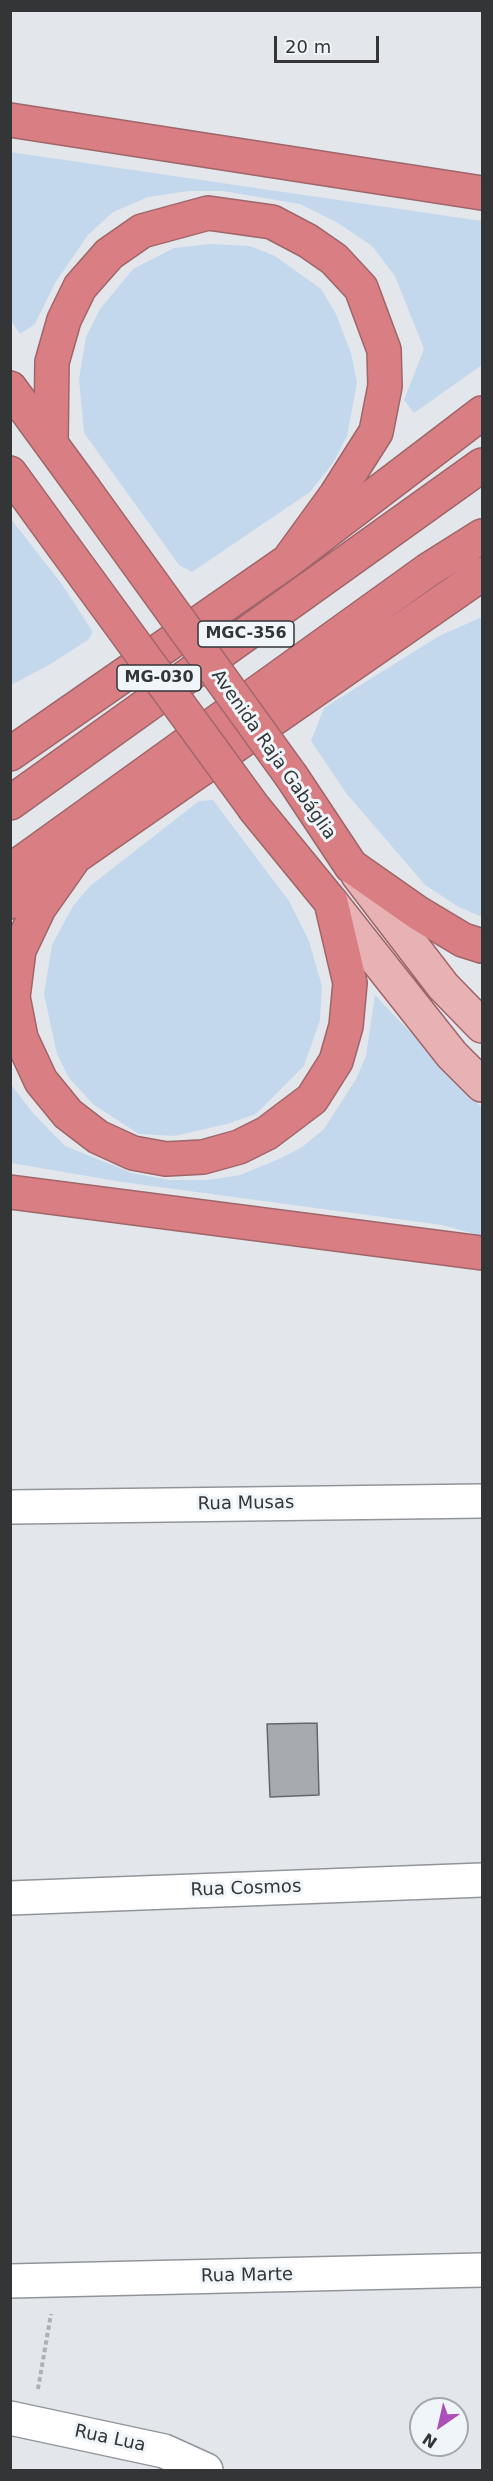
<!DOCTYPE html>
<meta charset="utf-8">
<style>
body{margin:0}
#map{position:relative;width:493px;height:2481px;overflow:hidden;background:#e3e7ec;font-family:"DejaVu Sans",sans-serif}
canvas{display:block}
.frame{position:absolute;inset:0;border:12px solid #333537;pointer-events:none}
.north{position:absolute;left:409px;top:2397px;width:60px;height:60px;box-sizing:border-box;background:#f0f5fa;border:2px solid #a4a8ac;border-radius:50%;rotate:214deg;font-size:16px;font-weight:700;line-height:24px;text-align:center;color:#333537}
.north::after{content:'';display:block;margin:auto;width:21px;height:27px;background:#ab50bb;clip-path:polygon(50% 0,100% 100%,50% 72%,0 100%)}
.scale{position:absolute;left:274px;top:36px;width:105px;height:27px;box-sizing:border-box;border:3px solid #333537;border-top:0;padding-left:8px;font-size:18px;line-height:21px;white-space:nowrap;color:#333537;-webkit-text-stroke:4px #f0f5fa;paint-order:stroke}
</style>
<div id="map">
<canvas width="493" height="2481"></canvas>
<div class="frame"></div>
<div class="north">N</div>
<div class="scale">20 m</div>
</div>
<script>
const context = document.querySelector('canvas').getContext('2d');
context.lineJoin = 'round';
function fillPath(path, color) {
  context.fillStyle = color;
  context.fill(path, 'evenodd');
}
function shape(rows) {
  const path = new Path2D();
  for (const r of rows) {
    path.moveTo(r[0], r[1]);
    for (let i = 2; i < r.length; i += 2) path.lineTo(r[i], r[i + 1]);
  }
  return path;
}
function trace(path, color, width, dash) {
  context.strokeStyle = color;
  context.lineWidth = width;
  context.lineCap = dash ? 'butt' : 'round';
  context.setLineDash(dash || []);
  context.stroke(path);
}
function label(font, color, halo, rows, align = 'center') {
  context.font = font + ' "DejaVu Sans",sans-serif';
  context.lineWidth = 6;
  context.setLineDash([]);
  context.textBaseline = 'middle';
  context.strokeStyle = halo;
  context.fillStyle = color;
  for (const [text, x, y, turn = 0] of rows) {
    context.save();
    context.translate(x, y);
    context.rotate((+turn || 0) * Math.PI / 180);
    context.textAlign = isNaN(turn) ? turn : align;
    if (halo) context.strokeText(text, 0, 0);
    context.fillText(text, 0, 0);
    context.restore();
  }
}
const green = shape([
 [10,152,482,221,482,365,414,413,404,400,424,349,395,276,372,246,338,223,300,204,223,191,189,191,148,197,113,212,88,235,55,283,35,324,20,334,11,321],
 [210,244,250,246,275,256,321,289,336,314,351,353,357,383,347,436,333,463,310,492,192,572,179,565,84,433,79,379,86,337,100,309,133,269,174,248],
 [11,519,61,583,93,632,88,640,49,665,11,685],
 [482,617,482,917,457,906,425,885,346,793,311,741,324,708,439,636],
 [213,800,289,901,309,941,322,986,320,1020,304,1066,256,1114,227,1124,174,1136,139,1134,94,1105,69,1078,57,1054,44,994,52,945,73,906,90,886,199,801],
 [375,995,482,1108,482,1236,442,1225,122,1182,11,1163,10,1083,33,1113,65,1146,132,1173,169,1180,208,1180,240,1175,279,1159,302,1147,324,1129,356,1079,366,1056]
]);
const building = shape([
 [317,1723,319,1795,270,1797,267,1724,317,1723]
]);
const path = shape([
 [38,2389,51,2314]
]);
const minor = shape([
 [10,1507,482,1501],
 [10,1898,482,1880],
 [10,2281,482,2270],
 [10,2418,164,2451,206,2470]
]);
const major = shape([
 [358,875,443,986,482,1026],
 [331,902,452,1055,482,1085]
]);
const highway = shape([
 [10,120,482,193],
 [10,388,84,489],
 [51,442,52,362,64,320,80,287,109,254,142,231,208,213,272,222,308,241,334,259,361,288,384,350,385,386,376,432,336,495,288,561],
 [10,473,63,546],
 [10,754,288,561,482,413],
 [292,777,351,866,418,913,463,940,482,946],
 [10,803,482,465],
 [77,854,39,908,19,950,13,997,21,1038,41,1081,68,1114,98,1137,133,1153,166,1159,203,1157,239,1147,267,1133,312,1099,336,1061,346,1026,350,983,331,902,255,809],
 [10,871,428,570,482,536],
 [10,902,482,574],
 [10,1192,482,1253]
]);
const highwayBridge = shape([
 [84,489,292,777],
 [63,546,255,809]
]);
const shields = [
 [246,634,96],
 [159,678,84]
];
const shieldNames = [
 ["MGC-356",246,634],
 ["MG-030",159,678]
];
const streetNames = [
 ["Avenida Raja Gabáglia",273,755,55],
 ["Rua Musas",246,1504,-1],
 ["Rua Cosmos",246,1889,-2],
 ["Rua Marte",247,2276,-1],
 ["Rua Lua",110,2439,12]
];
fillPath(green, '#c4d8ed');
fillPath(building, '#a7abb0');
trace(building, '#64686d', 1.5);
trace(minor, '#91959a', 36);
trace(major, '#9f6569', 36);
trace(highway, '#9f6569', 36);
trace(path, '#adb1b5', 4, [4.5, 3]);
trace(minor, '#fff', 33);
trace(major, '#e8b2b5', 33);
trace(highway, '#d97f84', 33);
trace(highwayBridge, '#9f6569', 36, []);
trace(highwayBridge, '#d97f84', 33);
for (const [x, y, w] of shields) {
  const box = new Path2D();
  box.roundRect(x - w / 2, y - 13, w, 26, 4.5);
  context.fillStyle = '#f0f5fa';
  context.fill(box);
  trace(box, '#333537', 1.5);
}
label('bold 16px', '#333537', null, shieldNames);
label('18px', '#333537', '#f0f5fa', streetNames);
</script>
